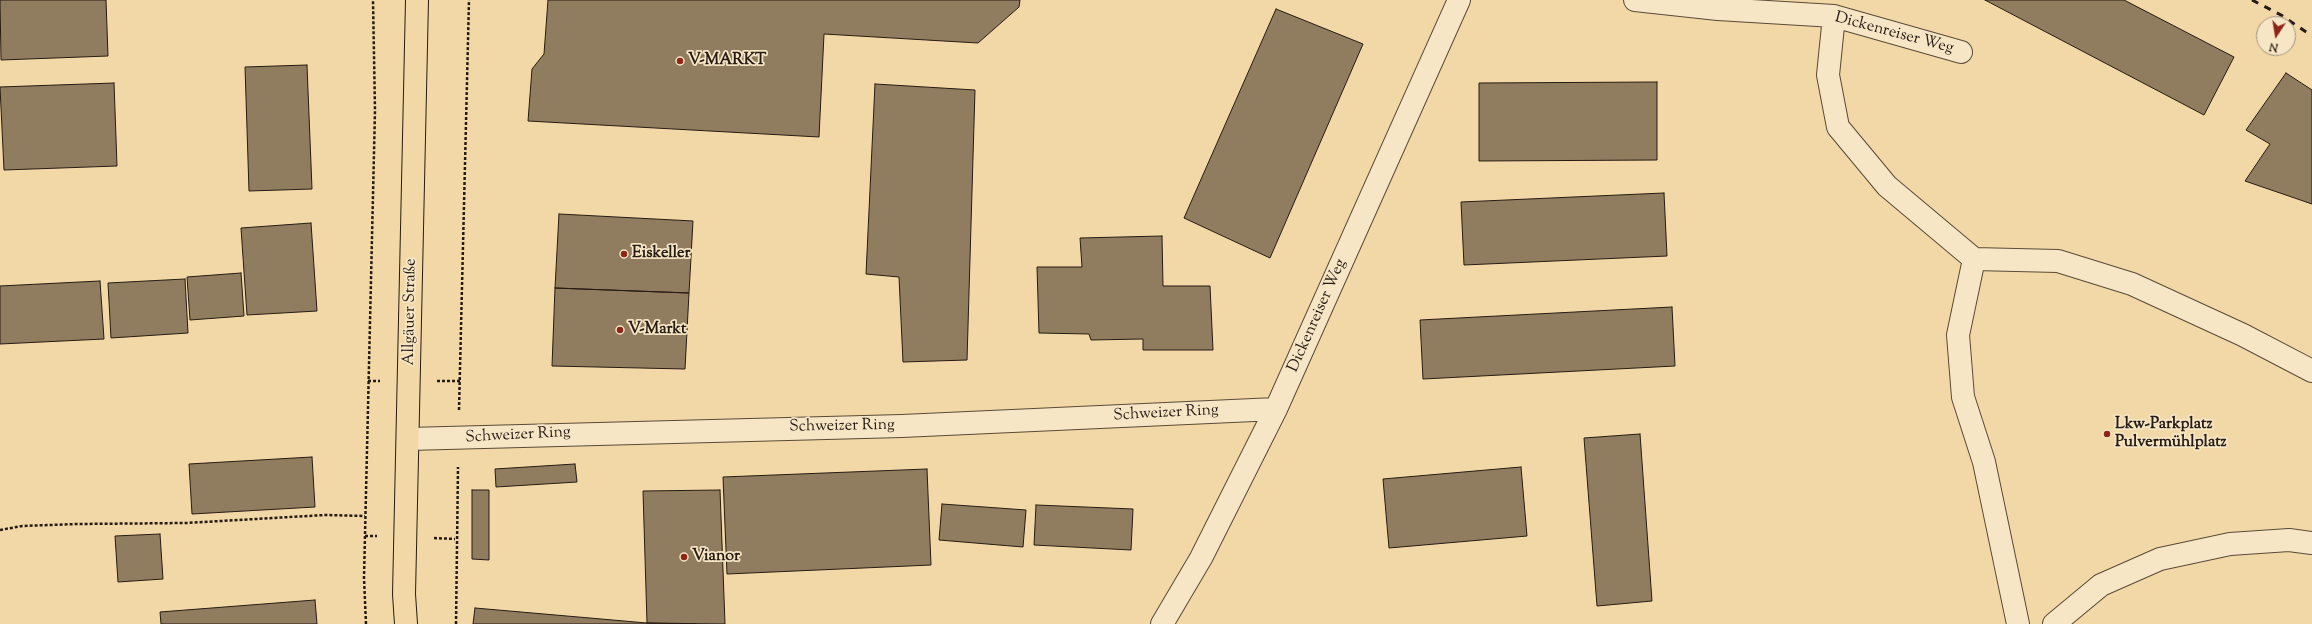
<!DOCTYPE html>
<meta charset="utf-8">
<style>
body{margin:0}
#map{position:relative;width:2312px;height:624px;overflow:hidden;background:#f2d8a7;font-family:"Sorts Mill Goudy",serif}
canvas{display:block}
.north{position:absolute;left:2256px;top:16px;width:40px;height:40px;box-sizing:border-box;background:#f7e6c6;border:1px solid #a3957e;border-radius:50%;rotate:192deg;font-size:11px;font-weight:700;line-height:16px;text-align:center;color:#261b12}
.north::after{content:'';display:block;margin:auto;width:14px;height:18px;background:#8f2418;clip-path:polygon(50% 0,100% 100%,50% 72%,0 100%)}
</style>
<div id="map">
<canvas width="2312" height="624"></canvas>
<div class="north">N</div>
</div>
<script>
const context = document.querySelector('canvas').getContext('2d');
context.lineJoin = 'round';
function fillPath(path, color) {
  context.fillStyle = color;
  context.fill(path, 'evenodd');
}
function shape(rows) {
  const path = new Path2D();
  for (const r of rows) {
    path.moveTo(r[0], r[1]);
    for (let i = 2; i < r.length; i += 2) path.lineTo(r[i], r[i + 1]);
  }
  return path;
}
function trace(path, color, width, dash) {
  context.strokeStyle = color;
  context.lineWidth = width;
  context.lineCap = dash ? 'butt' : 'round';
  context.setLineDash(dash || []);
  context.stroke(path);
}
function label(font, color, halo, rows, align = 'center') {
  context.font = font + ' "Sorts Mill Goudy",serif';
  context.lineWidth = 3.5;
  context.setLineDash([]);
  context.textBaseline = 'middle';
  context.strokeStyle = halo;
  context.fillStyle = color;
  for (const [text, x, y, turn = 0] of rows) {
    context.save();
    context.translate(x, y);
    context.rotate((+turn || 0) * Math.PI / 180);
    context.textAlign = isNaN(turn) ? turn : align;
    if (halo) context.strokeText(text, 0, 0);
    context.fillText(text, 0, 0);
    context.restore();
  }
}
const building = shape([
 [0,0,106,0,108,56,1,60,0,0],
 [548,0,1020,0,1019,7,978,43,824,34,819,137,528,121,532,69,544,54,548,0],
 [1985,0,2124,0,2234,57,2204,115,1985,0],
 [1276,9,1363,44,1270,258,1184,218,1276,9],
 [307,65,312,189,249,191,245,67,307,65],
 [2286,73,2312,90,2312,204,2245,181,2270,144,2246,130,2286,73],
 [1657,82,1657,160,1479,161,1479,83,1657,82],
 [114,83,117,166,4,170,0,87,114,83],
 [875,84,975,90,967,360,903,362,899,277,866,274,875,84],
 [1664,193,1667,256,1464,265,1461,202,1664,193],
 [559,214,693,221,689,293,555,288,559,214],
 [311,223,317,311,247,315,241,228,311,223],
 [1162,236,1163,286,1210,286,1213,350,1143,350,1143,339,1091,340,1089,334,1039,333,1037,267,1082,267,1080,238,1162,236],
 [241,273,244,316,190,320,187,277,241,273],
 [185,279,188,333,111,338,108,283,185,279],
 [100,281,104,339,0,344,0,286,100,281],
 [555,288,689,293,685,369,552,366,555,288],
 [1672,307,1675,366,1423,379,1420,320,1672,307],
 [1640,434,1652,601,1597,606,1584,438,1640,434],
 [312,457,315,507,192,514,189,464,312,457],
 [575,464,577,482,496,487,495,469,575,464],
 [1521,467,1527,536,1389,548,1383,479,1521,467],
 [927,469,931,565,727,574,723,477,927,469],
 [472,490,489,490,489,560,472,559,472,490],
 [720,490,725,624,647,623,643,491,720,490],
 [942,504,1026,510,1023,547,939,540,942,504],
 [1036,505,1133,509,1131,550,1034,545,1036,505],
 [160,534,163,579,118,582,115,536,160,534],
 [315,600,317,624,161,624,160,612,315,600],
 [475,608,647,623,696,624,473,624,475,608]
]);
const path = shape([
 [368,381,380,381],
 [437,381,460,381],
 [459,410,469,0],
 [0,530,22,526,78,524,186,523,325,515,365,516],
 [365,536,377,536],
 [434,538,455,539],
 [366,624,364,578,375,110,373,0],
 [456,624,458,467]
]);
const minor = shape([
 [1635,0,1718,9,1834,16,1961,52],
 [1834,16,1828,75,1838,127,1887,186,1974,259,2058,261,2132,284,2243,335,2312,371],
 [1974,259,1958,335,1963,397,1984,462,2018,624],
 [408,439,902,426,1276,409],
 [1162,624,1201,558,1276,409,1459,0],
 [2054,624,2101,585,2160,559,2230,544,2289,540,2312,543]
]);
const major = shape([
 [406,624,404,594,417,0]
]);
const rail = shape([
 [2252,0,2281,15,2312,36]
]);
const markers = [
 [680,61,4,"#8f2418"],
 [624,254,4,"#8f2418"],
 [620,330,4,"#8f2418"],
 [2107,434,4,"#8f2418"],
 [684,557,4,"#8f2418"]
];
const streetNames = [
 ["Dickenreiser Weg",1894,34,15],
 ["Allgäuer Straße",411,312,-89],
 ["Dickenreiser Weg",1318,316,-66],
 ["Schweizer Ring",1166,414,-3],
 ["Schweizer Ring",842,427,-1],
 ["Schweizer Ring",518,436,-3]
];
const poiNames = [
 ["V-MARKT",688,61],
 ["Eiskeller",632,254],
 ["V-Markt",628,330],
 ["Lkw-Parkplatz",2115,425],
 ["Pulvermühlplatz",2115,443],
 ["Vianor",692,557]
];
fillPath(building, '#907d5f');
trace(building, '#261b12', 1);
trace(minor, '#594a37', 24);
trace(major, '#261b12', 24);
trace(path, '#261b12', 2.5, [3, 2]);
trace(minor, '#f7e6c6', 22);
trace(major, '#f2d8a7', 22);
trace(rail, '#261b12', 3, [7, 7]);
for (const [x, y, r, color] of markers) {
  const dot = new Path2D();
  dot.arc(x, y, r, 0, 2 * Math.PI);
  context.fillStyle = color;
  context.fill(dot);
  trace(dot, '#f7e6c6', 1.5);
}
label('16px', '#261b12', '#f7e6c6', streetNames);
label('bold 16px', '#261b12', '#f7e6c6', poiNames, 'left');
</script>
